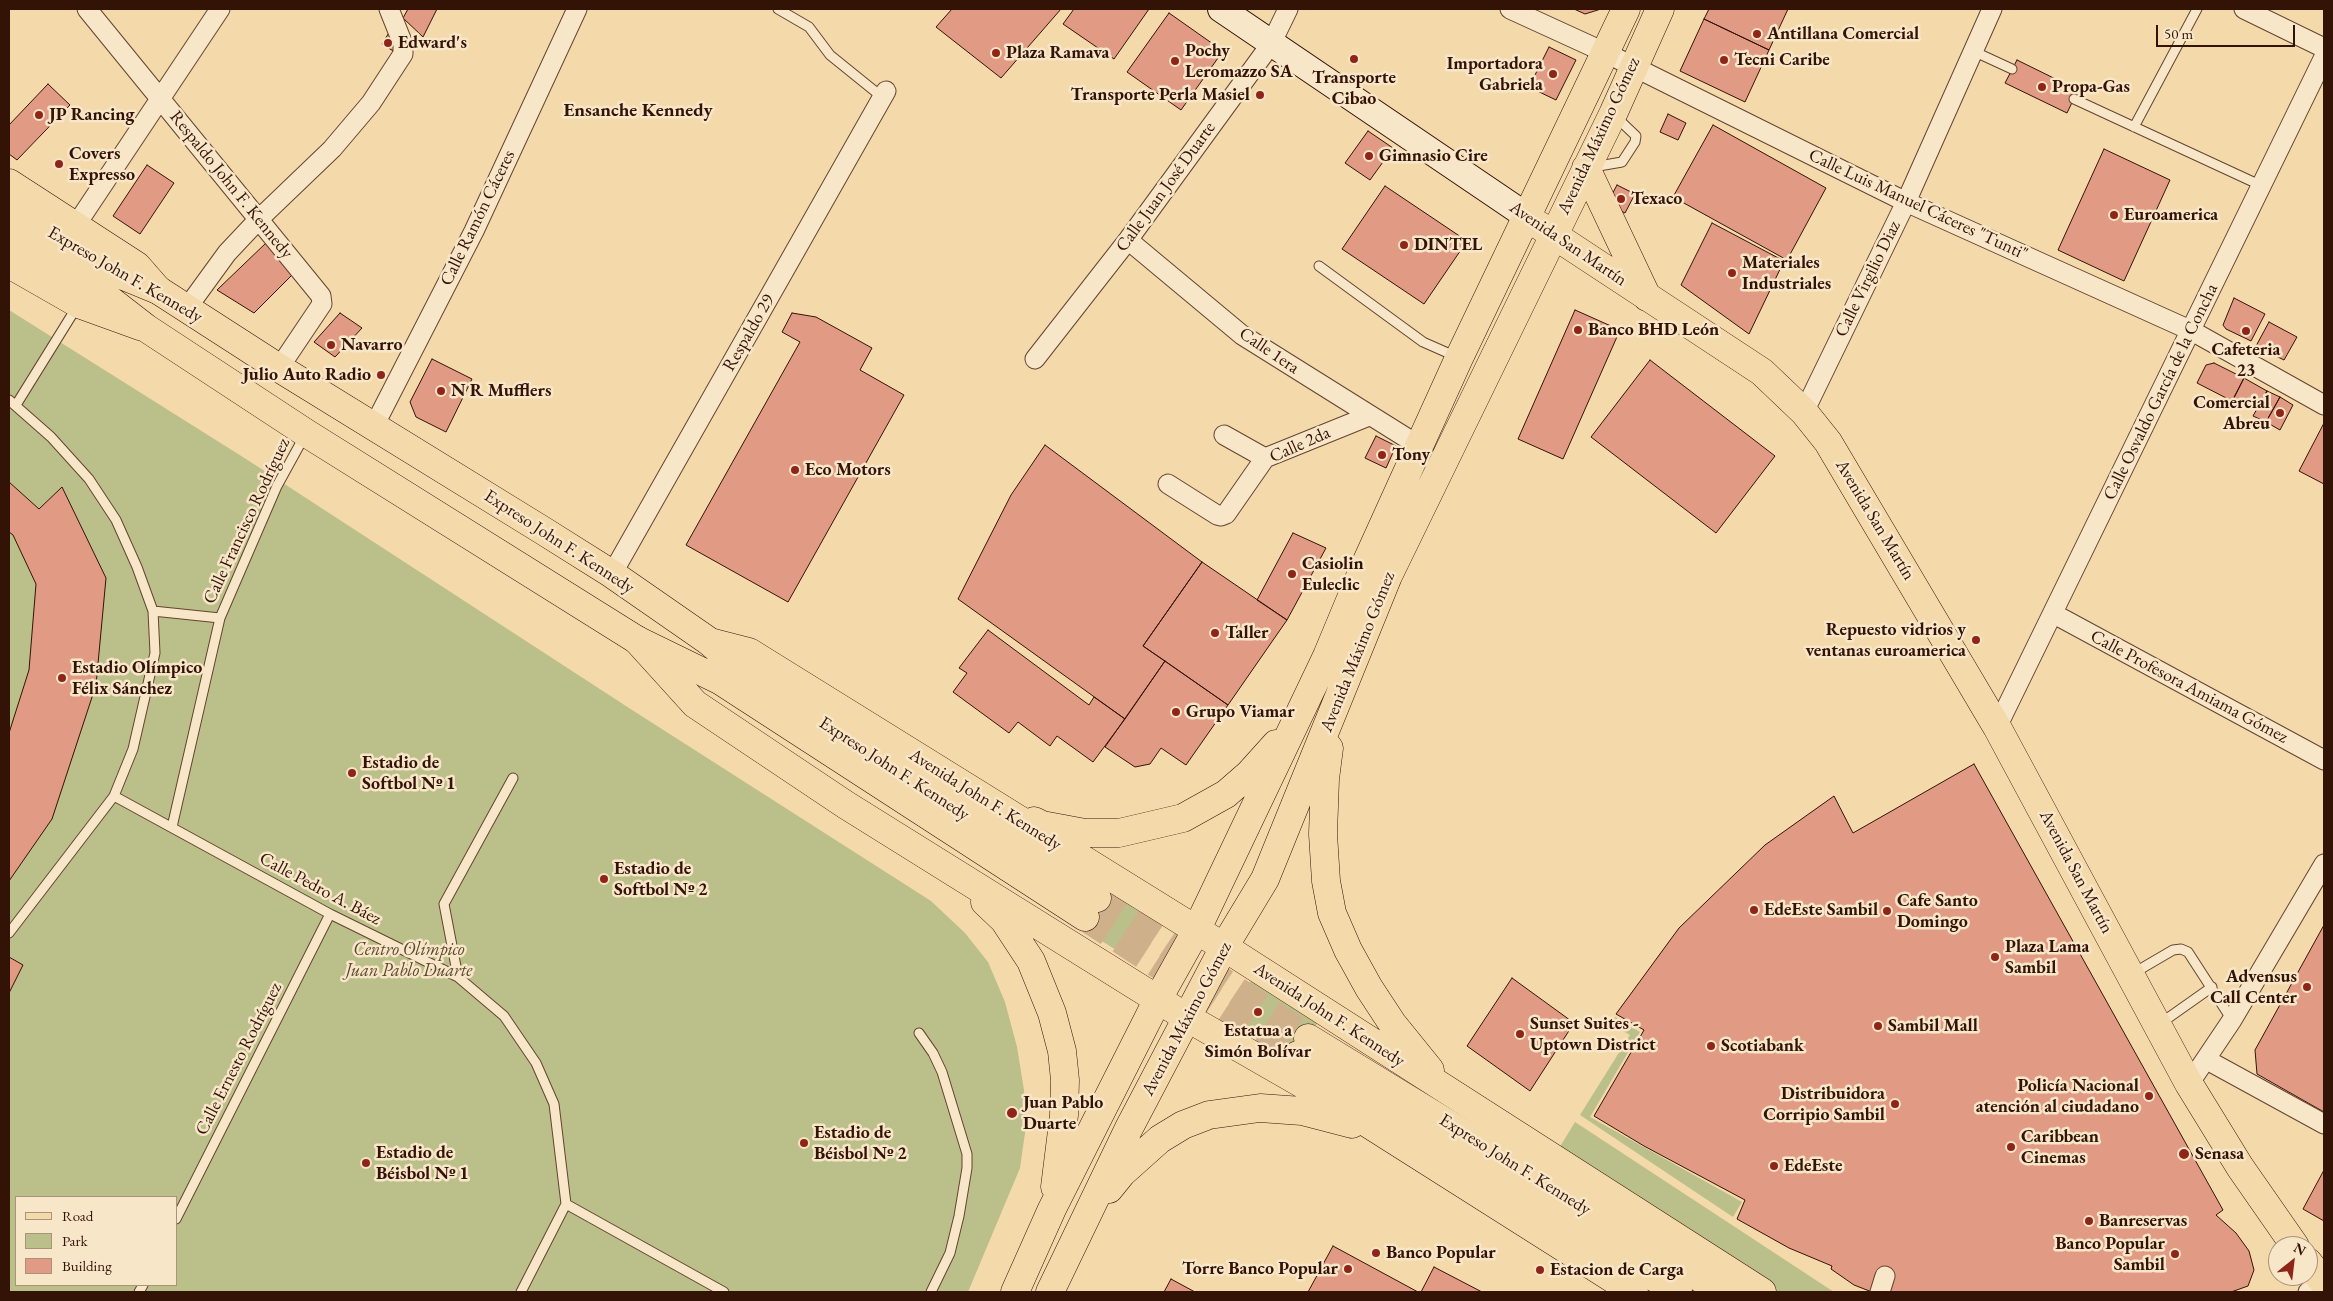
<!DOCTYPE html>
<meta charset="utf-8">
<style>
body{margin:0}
#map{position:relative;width:2333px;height:1301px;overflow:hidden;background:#f4d9ab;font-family:"EB Garamond",serif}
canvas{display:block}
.frame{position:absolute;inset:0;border:10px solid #341307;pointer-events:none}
.legend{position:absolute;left:15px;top:1196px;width:162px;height:90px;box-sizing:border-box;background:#f8e6c8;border:1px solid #aa927b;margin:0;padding:6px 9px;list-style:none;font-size:15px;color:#341307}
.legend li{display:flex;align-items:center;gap:10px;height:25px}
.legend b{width:25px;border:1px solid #aa927b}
.north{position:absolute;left:2268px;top:1236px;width:50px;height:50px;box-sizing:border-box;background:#f8e6c8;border:1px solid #aa927b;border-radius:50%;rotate:29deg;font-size:14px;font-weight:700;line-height:20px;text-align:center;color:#341307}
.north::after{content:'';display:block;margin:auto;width:18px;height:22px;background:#8f2418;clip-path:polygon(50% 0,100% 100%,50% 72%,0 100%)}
.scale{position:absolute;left:2156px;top:25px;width:139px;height:22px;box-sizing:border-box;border:2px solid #341307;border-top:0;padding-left:6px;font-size:15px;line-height:18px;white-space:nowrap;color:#341307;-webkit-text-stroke:4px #f8e6c8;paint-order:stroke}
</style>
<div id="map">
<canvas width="2333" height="1301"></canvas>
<div class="frame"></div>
<ul class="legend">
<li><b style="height:6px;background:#f4d9ab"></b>Road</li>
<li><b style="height:14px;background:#bbbf89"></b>Park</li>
<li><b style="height:14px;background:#e19a83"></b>Building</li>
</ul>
<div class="north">N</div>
<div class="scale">50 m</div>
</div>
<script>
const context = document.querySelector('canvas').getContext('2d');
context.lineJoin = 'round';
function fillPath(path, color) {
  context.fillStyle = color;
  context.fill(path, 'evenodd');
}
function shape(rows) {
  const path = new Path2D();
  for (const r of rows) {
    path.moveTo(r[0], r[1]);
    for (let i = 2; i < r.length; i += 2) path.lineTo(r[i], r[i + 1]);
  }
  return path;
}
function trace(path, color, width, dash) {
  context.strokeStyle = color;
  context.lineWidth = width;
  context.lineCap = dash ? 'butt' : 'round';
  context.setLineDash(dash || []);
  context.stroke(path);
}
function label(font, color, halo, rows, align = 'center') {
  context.font = font + ' "EB Garamond",serif';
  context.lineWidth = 5;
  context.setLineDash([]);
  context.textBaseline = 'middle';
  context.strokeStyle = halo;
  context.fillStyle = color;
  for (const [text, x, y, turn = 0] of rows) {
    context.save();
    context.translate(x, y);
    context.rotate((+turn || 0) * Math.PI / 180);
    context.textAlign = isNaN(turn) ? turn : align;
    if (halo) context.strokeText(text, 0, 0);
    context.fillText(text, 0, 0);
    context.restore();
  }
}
const green = shape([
 [9,310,246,459,629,708,931,901,965,933,988,962,1005,1002,1017,1047,1024,1090,1026,1126,1020,1168,968,1292,9,1292],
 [16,1197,176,1197,176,1285,16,1285],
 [1107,891,1143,914,1151,932,1142,949,1127,957,1083,929],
 [1256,980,1319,1020,1295,1062,1237,1026,1232,1008,1234,996,1243,984],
 [1615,1017,1640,1032,1590,1117,1742,1202,1733,1217,1580,1115,1630,1035,1611,1024],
 [1575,1122,1834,1292,1770,1292,1555,1155]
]);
const building = shape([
 [408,9,437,9,423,37,403,18,408,9],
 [952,9,1061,9,1001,78,936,27,952,9],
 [1074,9,1149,9,1114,59,1063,24,1074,9],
 [1574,9,1601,9,1585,14,1574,9],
 [1709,9,1788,9,1769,50,1704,19,1709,9],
 [1169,13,1223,51,1181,110,1127,72,1169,13],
 [1704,19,1769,50,1745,102,1680,71,1704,19],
 [390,31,398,54,382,44,390,31],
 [1549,47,1576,60,1556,100,1529,87,1549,47],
 [2017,60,2078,90,2067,113,2005,83,2017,60],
 [48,84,70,105,17,160,9,154,9,125,48,84],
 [1668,114,1686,123,1678,140,1660,132,1668,114],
 [1713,125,1826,188,1787,260,1673,197,1713,125],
 [1368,131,1393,148,1370,180,1345,163,1368,131],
 [2104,149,2170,180,2124,281,2058,250,2104,149],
 [147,165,174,183,140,234,113,216,147,165],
 [1617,185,1635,194,1625,213,1607,204,1617,185],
 [1385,186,1467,241,1424,304,1342,249,1385,186],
 [1712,223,1784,261,1749,334,1681,285,1712,223],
 [267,242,295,272,254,313,217,290,267,242],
 [2234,298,2265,314,2251,341,2226,329,2223,325,2234,298],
 [1575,310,1620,330,1563,459,1518,439,1575,310],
 [340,313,362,328,335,357,314,342,340,313],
 [792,313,816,317,872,348,860,370,904,395,788,602,686,545,800,342,782,332,792,313],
 [2269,322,2297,337,2284,360,2256,346,2269,322],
 [432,359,472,379,446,432,416,417,410,402,432,359],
 [1650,360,1775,456,1716,533,1591,437,1650,360],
 [2214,363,2244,378,2232,401,2197,383,2206,365,2214,363],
 [2244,378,2267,391,2257,409,2234,398,2244,378],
 [2267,391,2280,397,2266,422,2253,416,2267,391],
 [2280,397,2293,405,2280,430,2266,422,2280,397],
 [2324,423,2324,484,2299,471,2324,423],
 [1376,436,1396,446,1386,468,1365,458,1376,436],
 [1045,445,1202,562,1143,646,1165,661,1125,719,958,599,1011,495,1045,445],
 [9,482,39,509,62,487,106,578,96,685,52,819,9,881,9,733,29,670,36,584,13,535,9,532,9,482],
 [1293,533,1326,548,1287,620,1257,600,1293,533],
 [1202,562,1287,620,1228,705,1143,646,1202,562],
 [988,630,1089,705,1094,697,1125,719,1093,762,1057,736,1050,746,1018,722,1009,733,953,692,967,673,959,668,988,630],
 [1165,661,1228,705,1186,765,1161,748,1150,764,1135,767,1105,747,1165,661],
 [1974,764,2223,1210,2216,1215,2236,1233,2249,1251,2254,1270,2248,1286,2231,1292,1872,1292,1854,1285,1831,1269,1832,1266,1789,1248,1737,1219,1745,1200,1644,1146,1594,1116,1644,1030,1616,1014,1679,928,1765,845,1834,796,1853,833,1974,764],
 [2324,925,2324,1112,2257,1074,2255,1050,2324,925],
 [9,957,23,965,9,993,9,957],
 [1512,978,1574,1023,1530,1091,1467,1046,1512,978],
 [2324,1170,2324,1221,2303,1209,2324,1170],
 [1333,1246,1418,1292,1308,1292,1333,1246],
 [1434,1267,1482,1292,1421,1292,1434,1267],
 [1171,1279,1195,1292,1164,1292,1171,1279]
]);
const highwayTunnel = shape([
 [1097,898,1308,1038],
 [1085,917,1298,1055]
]);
const lane = shape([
 [778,9,809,27,830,55,882,97],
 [1973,51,2012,69],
 [2074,99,2262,186],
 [2134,127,2197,9],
 [1593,167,1622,162,1635,142,1636,136,1615,116],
 [1319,266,1423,342,1457,357],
 [9,400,51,437,89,479,116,520,137,567,153,611,155,653,133,749,114,796,9,933],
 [16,405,78,305],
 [153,611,220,618],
 [114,796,330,914,458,977,504,1016,536,1063,554,1104,566,1204,521,1292],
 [172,827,220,618,277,486,305,435],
 [2132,974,2173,950,2181,949,2188,952,2232,1020],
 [458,977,444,904,513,778],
 [2161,1023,2212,987],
 [919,1033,933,1053,942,1072,967,1154,967,1168,959,1216,950,1253,931,1292],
 [566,1204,724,1292],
 [176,1219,330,914],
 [139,1292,143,1285]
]);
const street = shape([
 [87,9,321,296,322,304,279,368],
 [1510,9,1604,52,1906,202,2192,331,2324,405],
 [2244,9,2324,48],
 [76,225,220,9],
 [1128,240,1242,335,1421,447],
 [187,308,227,253,259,219,332,149,371,103,403,54,403,44,389,9],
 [1035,359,1128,240,1271,44,1288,9],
 [1804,412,1906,202,1992,9],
 [374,426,474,231,577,9],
 [1224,435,1265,458],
 [1168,484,1217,515,1221,516,1226,514,1265,458,1369,416],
 [612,574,886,91],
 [2054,614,2324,760],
 [1997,727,2324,57],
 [2207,1060,2324,1124],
 [2189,1084,2232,1020,2324,864],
 [1880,1292,1885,1276],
 [2308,1292,2322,1281]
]);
const secondary = shape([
 [1221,9,1528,217]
]);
const primary = shape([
 [1586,168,1647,297],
 [9,183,137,266,158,290],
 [1537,224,1762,372,1804,412,1828,442,1997,727,2189,1084,2240,1167,2295,1246],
 [9,264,79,304,140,326],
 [637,640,695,704,846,805,1186,1017,1334,1102,1634,1292],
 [710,642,749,652,1224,947,1762,1292],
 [1329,748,1325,779,1323,834,1326,881,1332,913,1348,950,1369,988,1392,1023,1430,1070],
 [1034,821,1042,825,1085,833,1119,833,1183,818,1226,794,1249,774,1276,744],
 [985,902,1004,920,1031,961,1052,1013,1062,1051,1065,1080,1064,1115,1055,1187],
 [1109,1189,1122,1173,1160,1139,1183,1125,1209,1115,1260,1108,1302,1111,1352,1124],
 [2308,1262,2324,1283],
 [1015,1292,1052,1209,1158,999,1196,931,1327,656,1362,572,1459,358,1626,9],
 [1050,1292,1129,1128,1224,947,1265,879,1388,576,1613,114,1660,9]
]);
const highway = shape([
 [9,207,119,274,158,290,279,368,542,530,612,574,710,642,740,669,874,758,1097,898],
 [9,234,79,276,146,328,306,433,637,640,721,681,1085,917],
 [1308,1038,1723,1292],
 [1298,1055,1678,1292]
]);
const markers = [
 [1757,34,5,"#8f2418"],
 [388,43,5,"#8f2418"],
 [996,53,5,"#8f2418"],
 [1354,59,5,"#8f2418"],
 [1724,60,5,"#8f2418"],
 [1175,61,5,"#8f2418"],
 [1553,74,5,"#8f2418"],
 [2042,87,5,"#8f2418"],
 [1260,95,5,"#8f2418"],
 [39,115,5,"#8f2418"],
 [1369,156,5,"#8f2418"],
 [59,164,5,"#8f2418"],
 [1621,199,5,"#8f2418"],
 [2114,215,5,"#8f2418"],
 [1404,245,5,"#8f2418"],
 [1732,273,5,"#8f2418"],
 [1578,330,5,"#8f2418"],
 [2246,331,5,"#8f2418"],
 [331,345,5,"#8f2418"],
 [381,375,5,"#8f2418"],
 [441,391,5,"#8f2418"],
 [2280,413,5,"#8f2418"],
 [1382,455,5,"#8f2418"],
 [795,470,5,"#8f2418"],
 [1292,574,5,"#8f2418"],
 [1215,633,5,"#8f2418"],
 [1976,640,5,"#8f2418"],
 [62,678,5,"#8f2418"],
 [1176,712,5,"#8f2418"],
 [352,773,5,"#8f2418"],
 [604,879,5,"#8f2418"],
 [1754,910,5,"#8f2418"],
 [1887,911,5,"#8f2418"],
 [1995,957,5,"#8f2418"],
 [2307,987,5,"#8f2418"],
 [1258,1012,5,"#8f2418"],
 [1878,1026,5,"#8f2418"],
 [1520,1034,5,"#8f2418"],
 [1711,1046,5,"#8f2418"],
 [2149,1096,5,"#8f2418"],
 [1895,1104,5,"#8f2418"],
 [1012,1113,6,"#8f2418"],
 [804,1143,5,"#8f2418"],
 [2011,1147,5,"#8f2418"],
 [2184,1154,6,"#8f2418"],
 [366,1163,5,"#8f2418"],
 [1774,1166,5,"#8f2418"],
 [2089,1221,5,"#8f2418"],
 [1376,1253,5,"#8f2418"],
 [2175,1254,5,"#8f2418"],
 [1348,1269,5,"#8f2418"],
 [1540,1270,5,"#8f2418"]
];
const poiNames = [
 ["Antillana Comercial",1767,34],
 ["Edward's",398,43],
 ["Pochy",1185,51],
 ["Leromazzo SA",1185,72],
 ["Plaza Ramava",1006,53],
 ["Tecni Caribe",1734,60],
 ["Importadora",1543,64,"right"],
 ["Gabriela",1543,85,"right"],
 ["Transporte",1354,78,"center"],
 ["Cibao",1354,99,"center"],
 ["Propa-Gas",2052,87],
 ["Transporte Perla Masiel",1250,95,"right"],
 ["JP Rancing",49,115],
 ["Covers",69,154],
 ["Expresso",69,175],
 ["Gimnasio Cire",1379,156],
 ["Texaco",1631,199],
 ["Euroamerica",2124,215],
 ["DINTEL",1414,245],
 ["Materiales",1742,263],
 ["Industriales",1742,284],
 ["Banco BHD León",1588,330],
 ["Navarro",341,345],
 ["Cafeteria",2246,350,"center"],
 ["23",2246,371,"center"],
 ["Julio Auto Radio",371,375,"right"],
 ["N R Mufflers",451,391],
 ["Comercial",2270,403,"right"],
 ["Abreu",2270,424,"right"],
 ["Tony",1392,455],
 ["Eco Motors",805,470],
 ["Casiolin",1302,564],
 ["Euleclic",1302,585],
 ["Repuesto vidrios y",1966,630,"right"],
 ["ventanas euroamerica",1966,651,"right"],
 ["Taller",1225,633],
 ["Estadio Olímpico",72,668],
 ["Félix Sánchez",72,689],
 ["Grupo Viamar",1186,712],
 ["Estadio de",362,763],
 ["Softbol Nº 1",362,784],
 ["Estadio de",614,869],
 ["Softbol Nº 2",614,890],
 ["Cafe Santo",1897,901],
 ["Domingo",1897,922],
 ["EdeEste Sambil",1764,910],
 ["Plaza Lama",2005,947],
 ["Sambil",2005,968],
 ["Advensus",2297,977,"right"],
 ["Call Center",2297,998,"right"],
 ["Sunset Suites -",1530,1024],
 ["Uptown District",1530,1045],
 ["Sambil Mall",1888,1026],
 ["Estatua a",1258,1031,"center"],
 ["Simón Bolívar",1258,1052,"center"],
 ["Scotiabank",1721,1046],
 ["Policía Nacional",2139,1086,"right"],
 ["atención al ciudadano",2139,1107,"right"],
 ["Distribuidora",1885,1094,"right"],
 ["Corripio Sambil",1885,1115,"right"],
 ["Juan Pablo",1023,1103],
 ["Duarte",1023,1124],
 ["Estadio de",814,1133],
 ["Béisbol Nº 2",814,1154],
 ["Caribbean",2021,1137],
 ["Cinemas",2021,1158],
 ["Estadio de",376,1153],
 ["Béisbol Nº 1",376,1174],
 ["Senasa",2195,1154],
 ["EdeEste",1784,1166],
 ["Banreservas",2099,1221],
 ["Banco Popular",2165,1244,"right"],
 ["Sambil",2165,1265,"right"],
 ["Banco Popular",1386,1253],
 ["Torre Banco Popular",1338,1269,"right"],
 ["Estacion de Carga",1550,1270]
];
const streetNames = [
 ["Avenida Máximo Gómez",1599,136,-65],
 ["Respaldo John F. Kennedy",231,185,51],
 ["Calle Juan José Duarte",1166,187,-54],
 ["Calle Luis Manuel Cáceres \"Tunti\"",1918,205,25],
 ["Calle Ramón Cáceres",478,218,-64],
 ["Avenida San Martín",1568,244,34],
 ["Expreso John F. Kennedy",125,275,30],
 ["Calle Virgilio Diaz",1868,279,-64],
 ["Respaldo 29",749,333,-60],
 ["Calle 1era",1269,351,34],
 ["Calle Osvaldo García de la Concha",2161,392,-64],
 ["Calle 2da",1300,445,-24],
 ["Avenida San Martín",1875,520,59],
 ["Calle Francisco Rodríguez",247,521,-65],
 ["Expreso John F. Kennedy",559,542,33],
 ["Avenida Máximo Gómez",1358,652,-68],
 ["Calle Profesora Amiama Gómez",2189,687,28],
 ["Expreso John F. Kennedy",894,769,33],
 ["Avenida John F. Kennedy",985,800,32],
 ["Avenida San Martín",2076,872,62],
 ["Calle Pedro A. Báez",320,889,28],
 ["Avenida John F. Kennedy",1329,1015,33],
 ["Avenida Máximo Gómez",1187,1019,-62],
 ["Calle Ernesto Rodríguez",239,1059,-63],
 ["Expreso John F. Kennedy",1515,1165,32]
];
const parkNames = [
 ["Centro Olímpico",409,950],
 ["Juan Pablo Duarte",409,971]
];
const neighbourhoodNames = [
 ["Ensanche Kennedy",638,111]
];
fillPath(green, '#bbbf89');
fillPath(building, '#e19a83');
trace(building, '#341307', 1);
trace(highwayTunnel, '#ceb18a', 28, [28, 14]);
trace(lane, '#644430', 11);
trace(street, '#644430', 21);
trace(secondary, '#341307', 28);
trace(primary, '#341307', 29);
trace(highway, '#341307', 29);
trace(lane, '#f8e6c8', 9);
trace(street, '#f8e6c8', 19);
trace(secondary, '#f8e6c8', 26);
trace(primary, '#f4d9ab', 28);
trace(highway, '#f4d9ab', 28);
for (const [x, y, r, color] of markers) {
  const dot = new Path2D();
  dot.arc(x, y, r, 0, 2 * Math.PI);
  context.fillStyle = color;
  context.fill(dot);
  trace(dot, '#f8e6c8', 2);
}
label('bold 18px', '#341307', '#f8e6c8', poiNames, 'left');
label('18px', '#341307', '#f8e6c8', streetNames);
label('italic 18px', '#5c472e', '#f8e6c8', parkNames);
label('bold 19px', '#341307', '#f8e6c8', neighbourhoodNames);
</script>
